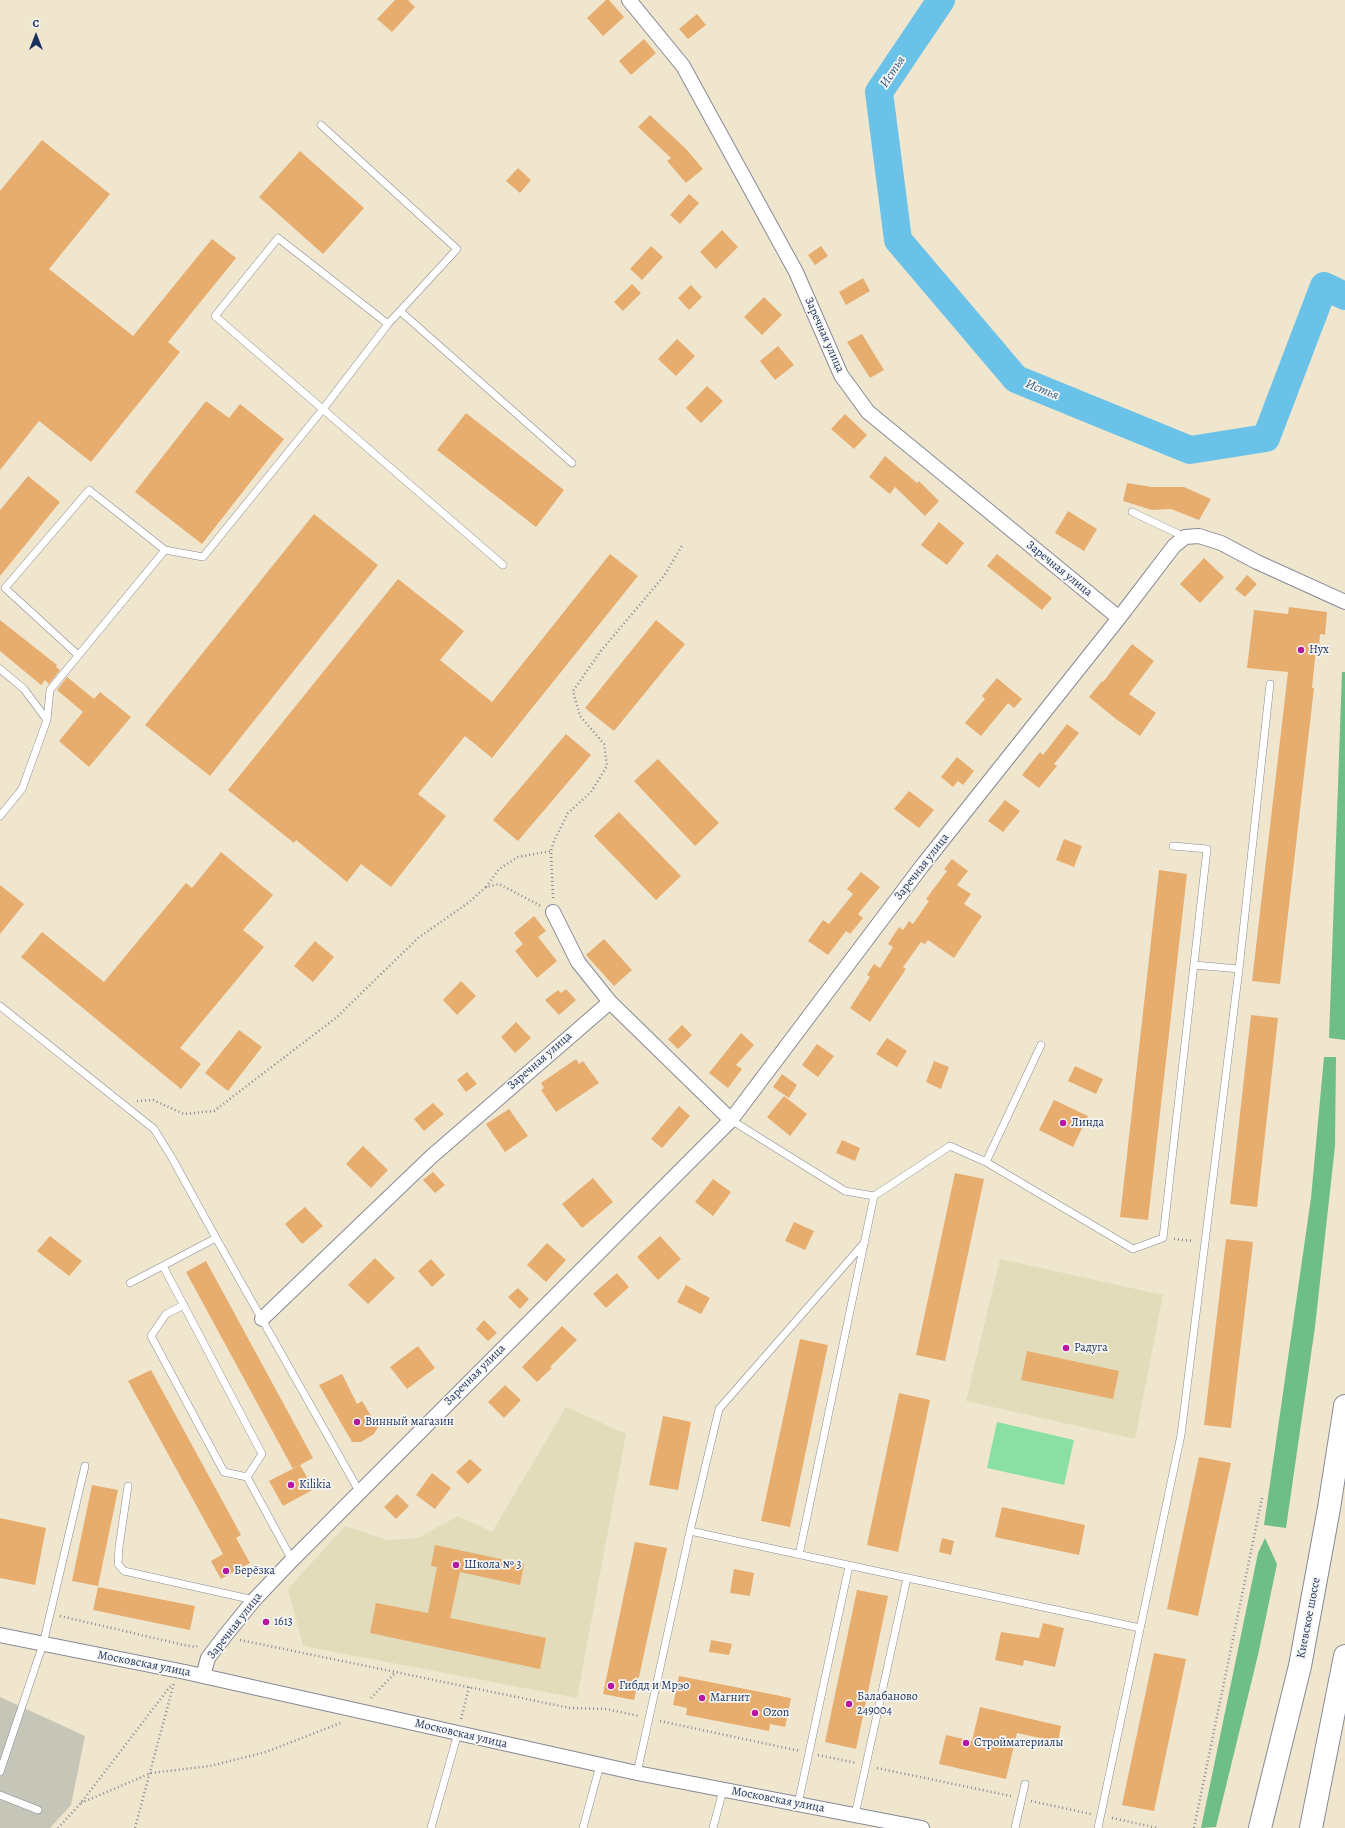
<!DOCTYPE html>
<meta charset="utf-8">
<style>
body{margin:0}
#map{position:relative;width:1345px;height:1828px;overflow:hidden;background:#f0e6ce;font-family:Alegreya,serif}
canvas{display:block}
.north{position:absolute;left:16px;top:16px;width:40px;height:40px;-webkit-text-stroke:3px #f6f6f2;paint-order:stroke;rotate:0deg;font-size:11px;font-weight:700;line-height:16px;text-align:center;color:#1b2f5e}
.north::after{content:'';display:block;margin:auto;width:14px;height:18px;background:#1b2f5e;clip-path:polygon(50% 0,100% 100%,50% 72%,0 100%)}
</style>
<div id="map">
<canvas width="1345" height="1828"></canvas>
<div class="north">С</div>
</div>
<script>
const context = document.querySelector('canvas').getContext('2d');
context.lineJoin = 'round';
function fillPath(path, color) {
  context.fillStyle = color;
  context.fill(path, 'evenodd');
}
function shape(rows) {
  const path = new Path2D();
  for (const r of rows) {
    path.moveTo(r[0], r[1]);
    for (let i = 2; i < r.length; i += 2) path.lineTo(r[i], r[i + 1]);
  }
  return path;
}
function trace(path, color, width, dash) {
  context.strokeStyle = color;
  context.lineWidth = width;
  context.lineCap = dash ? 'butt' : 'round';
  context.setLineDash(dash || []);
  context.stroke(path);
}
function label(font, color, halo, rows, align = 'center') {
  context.font = font + ' Alegreya,serif';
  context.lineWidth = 3.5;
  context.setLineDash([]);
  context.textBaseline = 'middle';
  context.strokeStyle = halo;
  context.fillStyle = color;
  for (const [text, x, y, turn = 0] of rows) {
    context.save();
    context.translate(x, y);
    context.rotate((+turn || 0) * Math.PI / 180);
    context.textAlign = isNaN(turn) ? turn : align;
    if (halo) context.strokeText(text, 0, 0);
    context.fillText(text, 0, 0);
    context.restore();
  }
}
const built = shape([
 [1000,1259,1163,1295,1135,1439,966,1401],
 [566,1407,626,1434,577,1698,303,1646,288,1589,345,1526,387,1540,418,1538,458,1516,492,1532]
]);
const industrial = shape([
 [0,1697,85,1736,71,1805,50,1828,0,1828]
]);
const green = shape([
 [997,1422,1074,1440,1064,1485,987,1468]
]);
const forest = shape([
 [1342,672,1345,672,1345,1040,1329,1038],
 [1324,1057,1336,1057,1335,1146,1315,1327,1286,1528,1264,1525,1311,1198],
 [1265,1538,1277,1564,1258,1655,1216,1827,1201,1828,1258,1553]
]);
const river = shape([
 [941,0,879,92,898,240,1016,379,1190,450,1266,438,1324,286,1345,296]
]);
const building = shape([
 [395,0,408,0,415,7,392,32,377,19],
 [606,0,609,0,624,17,603,36,587,18],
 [697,14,706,25,688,39,679,29],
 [644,39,656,53,631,75,619,61],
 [650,115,686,149,703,169,686,183,667,161,671,158,638,127],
 [42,140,110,194,49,269,133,336,212,239,236,258,168,342,180,352,91,462,39,421,0,470,0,191],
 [300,151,364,208,323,254,259,197],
 [518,168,531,180,520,193,506,181],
 [689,194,699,203,680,224,670,215],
 [722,230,738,247,716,269,700,252],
 [651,246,663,257,642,280,630,269],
 [821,246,828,256,815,265,808,255],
 [863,278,870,291,846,305,839,292],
 [632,284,641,293,623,311,614,302],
 [691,285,702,297,689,310,678,298],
 [764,297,782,315,762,335,744,317],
 [862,334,884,370,870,378,847,342],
 [677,339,695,356,676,376,658,359],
 [778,346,794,365,775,380,760,361],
 [707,386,723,401,701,423,686,408],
 [206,401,229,418,240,404,284,439,202,544,135,492],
 [466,413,564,490,536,527,437,450],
 [845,414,867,435,854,449,831,429],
 [885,456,917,483,919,481,939,501,925,516,895,487,890,494,869,477],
 [28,476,60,502,0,576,0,510],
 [1127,483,1152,487,1184,487,1211,499,1199,520,1171,509,1152,510,1123,501],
 [1068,511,1097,529,1084,551,1055,533],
 [314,514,378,565,210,776,145,725],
 [939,522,964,543,947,565,921,545],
 [610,554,638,576,492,758,465,736,418,794,446,816,391,887,361,864,347,882,296,840,294,843,228,790,398,579,464,631,440,660,492,702],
 [997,554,1052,598,1042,610,987,566],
 [1204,558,1224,577,1200,603,1180,584],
 [1247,575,1257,584,1245,597,1235,589],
 [1289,607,1327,612,1325,635,1320,634,1319,648,1316,648,1312,688,1314,688,1280,984,1252,981,1288,672,1247,668,1254,610,1288,614],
 [0,620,57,665,56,667,60,670,49,684,45,680,41,685,0,651],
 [656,620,685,644,614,731,585,708],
 [1132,644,1154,661,1129,694,1156,713,1140,736,1116,719,1089,697,1102,681,1103,682],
 [67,677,94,699,100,692,131,717,89,767,59,741,83,712,57,690],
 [997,678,1022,699,1014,708,1008,703,981,736,965,723,985,699,982,696],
 [1067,724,1079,733,1054,764,1057,766,1039,788,1022,775,1040,752,1043,755],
 [566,734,591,755,518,841,493,820],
 [957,757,974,771,963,785,958,781,953,787,941,777],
 [658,759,719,823,695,846,634,781],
 [909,791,934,810,919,828,894,809],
 [1005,800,1020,811,1003,832,988,821],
 [619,812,681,876,656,900,594,836],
 [1064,839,1082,846,1074,867,1056,860],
 [221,852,273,895,243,930,264,947,180,1048,201,1064,181,1089,21,957,42,932,104,982,186,883,192,888],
 [952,859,968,871,957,885,971,894,964,904,982,916,954,958,928,940,925,944,921,942,903,967,906,969,870,1022,850,1008,870,977,867,975,874,964,880,968,893,947,888,944,899,927,903,930,909,921,913,924,929,901,926,899,947,871,944,869],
 [1159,870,1187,874,1148,1220,1120,1217],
 [861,872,880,887,858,914,863,918,850,934,846,931,828,955,808,941,823,920,829,924,853,894,847,889],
 [0,885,24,904,0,934],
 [534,916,546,931,538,937,557,961,537,978,515,951,523,944,514,933],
 [604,939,632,970,614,986,586,955],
 [315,941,334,957,313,982,294,966],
 [461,981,476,996,457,1015,443,1000],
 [566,989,576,1000,559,1015,545,1000,558,990,561,993],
 [1251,1015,1278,1018,1257,1207,1230,1204],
 [516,1022,531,1038,515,1053,501,1037],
 [682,1025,692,1035,678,1049,668,1039],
 [239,1030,262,1047,228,1091,205,1073],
 [741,1033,754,1045,736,1065,742,1069,728,1088,709,1073],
 [887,1038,907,1051,897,1067,876,1054],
 [817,1044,834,1056,818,1077,802,1065],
 [576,1059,579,1064,583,1061,599,1083,556,1112,541,1090,544,1088,541,1083],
 [934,1061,949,1067,941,1089,926,1082],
 [1075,1066,1103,1079,1096,1094,1068,1081],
 [467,1072,477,1084,466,1092,457,1080],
 [782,1074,797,1085,789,1098,773,1087],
 [784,1096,807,1114,790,1136,767,1117],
 [1054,1100,1088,1116,1073,1147,1039,1130],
 [433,1103,444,1114,424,1131,414,1119],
 [679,1106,690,1116,662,1148,651,1139],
 [509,1109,528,1136,505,1152,486,1124],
 [842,1140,860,1148,855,1161,836,1153],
 [363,1146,388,1170,371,1188,346,1164],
 [433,1172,445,1185,435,1193,423,1180],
 [955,1173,984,1179,945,1361,916,1355],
 [593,1178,613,1202,582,1228,562,1204],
 [713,1179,731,1192,713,1216,695,1202],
 [305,1207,323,1226,302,1244,285,1224],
 [794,1222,814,1231,805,1250,785,1241],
 [50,1236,82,1261,69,1276,37,1251],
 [660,1236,681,1259,658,1280,637,1257],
 [1226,1239,1253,1242,1231,1428,1204,1425],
 [547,1243,566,1260,546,1282,527,1265],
 [375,1258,395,1278,368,1304,348,1285],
 [431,1259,445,1275,432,1287,418,1271],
 [206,1261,313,1458,293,1469,186,1272],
 [617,1273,629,1287,606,1308,593,1294],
 [686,1285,710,1298,701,1314,677,1302],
 [518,1288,529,1299,520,1309,508,1297],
 [484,1320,497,1333,488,1341,476,1329],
 [562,1326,577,1340,550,1367,552,1368,537,1382,522,1367],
 [800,1339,828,1345,790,1527,761,1521],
 [418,1346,435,1368,407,1389,390,1367],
 [1027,1351,1119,1371,1113,1399,1021,1380],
 [151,1370,241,1535,236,1538,250,1563,221,1579,211,1561,223,1554,128,1381],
 [342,1374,357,1404,362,1401,378,1427,374,1434,361,1442,352,1442,319,1385],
 [505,1385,521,1400,504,1418,488,1402],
 [899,1393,930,1400,898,1552,867,1545],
 [663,1416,691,1422,678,1490,649,1485],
 [1199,1457,1231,1463,1198,1616,1167,1609],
 [470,1459,482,1470,468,1484,456,1472],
 [300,1465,314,1489,283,1506,269,1481],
 [432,1473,451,1488,435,1509,416,1495],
 [92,1485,118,1490,98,1586,72,1581],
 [397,1494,409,1506,396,1519,384,1507],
 [1002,1507,1085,1525,1079,1555,995,1537],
 [0,1518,46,1528,35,1585,0,1578],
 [942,1538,954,1541,951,1555,939,1552],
 [635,1542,667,1548,634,1700,603,1694],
 [435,1545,524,1564,520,1585,460,1572,450,1618,546,1638,540,1669,370,1633,376,1603,428,1613,437,1567,431,1566],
 [734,1569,754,1573,750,1596,730,1593],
 [98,1587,195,1606,190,1630,93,1610],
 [857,1590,888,1596,856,1749,825,1742],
 [1043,1623,1064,1628,1055,1667,1024,1660,1023,1666,995,1660,1001,1632,1039,1638],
 [711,1640,732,1644,729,1655,709,1652],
 [1154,1653,1186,1659,1154,1811,1122,1805],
 [679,1676,791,1698,785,1727,770,1724,769,1731,686,1715,687,1708,673,1705],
 [980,1707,1061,1726,1058,1742,1017,1733,1006,1779,939,1764,946,1735,972,1741]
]);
const path = shape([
 [486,887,499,869,518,857,551,851],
 [553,898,551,851,554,841,568,813,591,792,607,766,604,744,580,716,573,691,600,652,664,576,683,544],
 [137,1101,153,1100,184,1114,214,1111,337,1017,418,938,468,903,486,887,499,884,541,906],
 [1174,1239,1194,1241],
 [60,1616,184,1645,196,1647,197,1646],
 [240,1640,570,1708,606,1709,639,1716],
 [371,1698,395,1673],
 [461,1719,469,1687],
 [660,1721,800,1751],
 [818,1755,856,1763],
 [877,1768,1011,1796],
 [1031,1801,1091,1814],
 [81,1803,151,1773,210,1766,266,1752,343,1722],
 [1112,1818,1158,1828],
 [58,1828,81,1803,172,1684],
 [135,1828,174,1683],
 [1194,1828,1262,1498]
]);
const lane = shape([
 [321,125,457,249,388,324,278,238,215,316,503,565],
 [400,311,572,463],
 [1132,512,1185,537],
 [78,655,5,588,89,490,165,550],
 [0,669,24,689,47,720,22,789,0,816],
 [47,720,50,690,165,550,203,557,323,409,388,324],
 [1194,965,1239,969],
 [0,1006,154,1129,172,1158,216,1238],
 [731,1120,845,1191,874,1196,950,1146,986,1162,1133,1249,1163,1238,1207,849,1173,846],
 [986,1162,1041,1045],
 [163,1266,262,1454,247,1477,292,1560],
 [130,1283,216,1238,359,1491],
 [184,1305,166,1314,151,1336,224,1472,247,1477],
 [128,1486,119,1547,118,1564,124,1571,254,1600],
 [690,1531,719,1409,865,1242],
 [799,1555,874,1196],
 [0,1772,43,1644,85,1466],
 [637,1773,690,1531,1140,1628],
 [0,1795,38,1810],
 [798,1804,849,1566],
 [855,1815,907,1578],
 [431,1828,458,1733],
 [583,1828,600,1765],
 [713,1828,723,1790],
 [1015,1828,1025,1784],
 [1098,1828,1181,1435,1239,969,1270,684]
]);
const street = shape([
 [629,0,683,66,796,272,841,375,868,412,1119,618],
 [553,912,578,962,610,1002,731,1120],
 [262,1319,432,1156,610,1002],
 [0,1635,185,1672,637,1773,922,1828],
 [203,1676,208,1658,224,1637,254,1600,292,1560,731,1120,922,866,1119,618,1174,546,1185,537,1199,536,1221,543,1257,562,1345,602]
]);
const highway = shape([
 [1260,1828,1300,1666,1329,1508,1345,1406],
 [1311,1828,1345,1656]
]);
const markers = [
 [1301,650,4,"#b5179e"],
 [1063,1123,4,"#b5179e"],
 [1066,1348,4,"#b5179e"],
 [357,1422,4,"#b5179e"],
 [291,1485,4,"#b5179e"],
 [456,1565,4,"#b5179e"],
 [226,1571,4,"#b5179e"],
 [266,1622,4,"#b5179e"],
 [611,1686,4,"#b5179e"],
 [702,1698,4,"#b5179e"],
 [849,1704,4,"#b5179e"],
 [755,1713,4,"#b5179e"],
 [966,1743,4,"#b5179e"]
];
const streetNames = [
 ["Заречная улица",824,335,66],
 ["Заречная улица",1059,569,39],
 ["Заречная улица",922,867,-52],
 ["Заречная улица",540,1061,-41],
 ["Заречная улица",475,1375,-45],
 ["Киевское шоссе",1309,1618,-79],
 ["Заречная улица",235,1626,-52],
 ["Московская улица",144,1664,11],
 ["Московская улица",461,1734,13],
 ["Московская улица",778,1800,11]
];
const poiNames = [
 ["Нух",1309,650],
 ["Линда",1071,1123],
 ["Радуга",1074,1348],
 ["Винный магазин",365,1422],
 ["Kilikia",299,1485],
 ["Школа № 3",464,1565],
 ["Берёзка",234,1571],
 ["1613",274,1622],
 ["Гибдд и Мрэо",619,1686],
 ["Балабаново",857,1697],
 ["249004",857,1711],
 ["Магнит",710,1698],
 ["Ozon",763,1713],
 ["Стройматериалы",974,1743]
];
const waterNames = [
 ["Истья",893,72,-56],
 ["Истья",1042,390,22]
];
fillPath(built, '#e2dcba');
fillPath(industrial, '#c5c5b8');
fillPath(green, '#8ae0a3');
fillPath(forest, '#6fbe89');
trace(river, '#6bc2e8', 28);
fillPath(building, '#e6ad6f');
trace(lane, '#868a96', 8);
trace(street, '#868a96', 16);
trace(highway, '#868a96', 24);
trace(path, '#868a96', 2.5, [1, 3]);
trace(lane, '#fff', 7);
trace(street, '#fff', 14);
trace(highway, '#fff', 22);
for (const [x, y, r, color] of markers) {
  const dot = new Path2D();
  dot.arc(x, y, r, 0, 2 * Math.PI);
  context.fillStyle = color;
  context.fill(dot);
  trace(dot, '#f6f6f2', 1.5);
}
label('12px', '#1b2f5e', '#f6f6f2', streetNames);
label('12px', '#1b2f5e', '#f6f6f2', poiNames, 'left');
label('italic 13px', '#2f5480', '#f6f6f2', waterNames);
</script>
